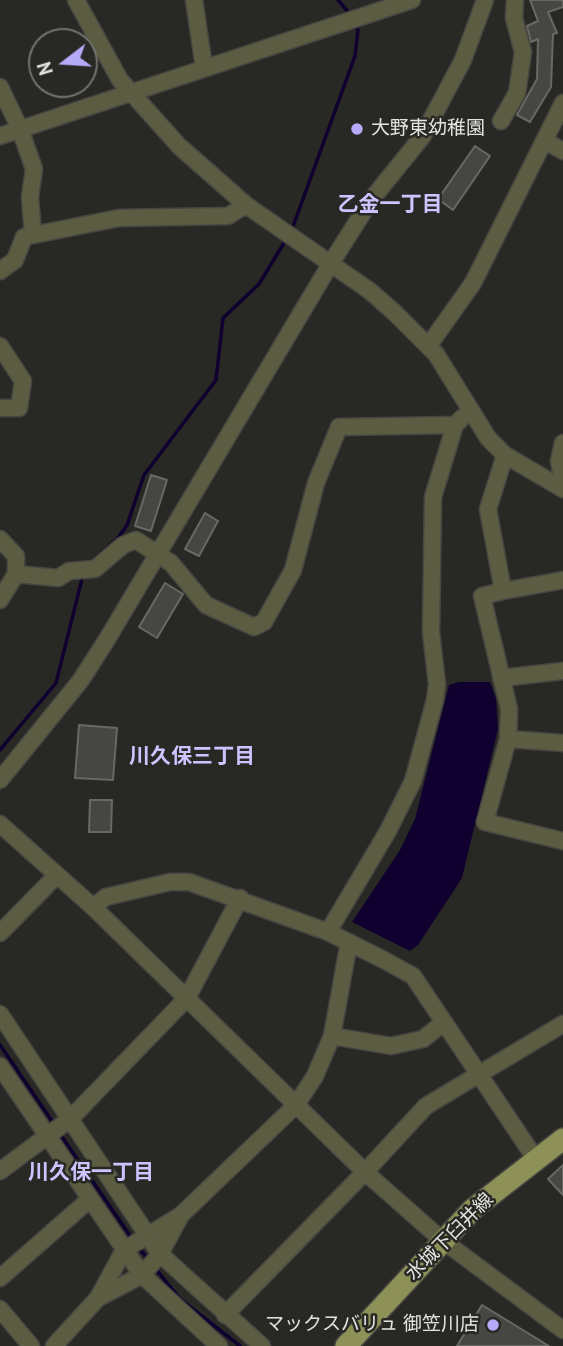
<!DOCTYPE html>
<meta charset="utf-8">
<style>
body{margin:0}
#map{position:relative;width:563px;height:1346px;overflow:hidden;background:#282824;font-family:"PT Sans",sans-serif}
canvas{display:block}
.north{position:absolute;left:28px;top:28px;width:70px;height:70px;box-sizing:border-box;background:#282824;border:2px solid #72726f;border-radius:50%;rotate:253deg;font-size:19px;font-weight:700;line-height:28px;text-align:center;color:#e2e2df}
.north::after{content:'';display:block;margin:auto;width:24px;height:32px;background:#b6abf8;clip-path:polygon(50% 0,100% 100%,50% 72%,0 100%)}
</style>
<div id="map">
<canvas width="563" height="1346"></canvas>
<div class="north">N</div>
</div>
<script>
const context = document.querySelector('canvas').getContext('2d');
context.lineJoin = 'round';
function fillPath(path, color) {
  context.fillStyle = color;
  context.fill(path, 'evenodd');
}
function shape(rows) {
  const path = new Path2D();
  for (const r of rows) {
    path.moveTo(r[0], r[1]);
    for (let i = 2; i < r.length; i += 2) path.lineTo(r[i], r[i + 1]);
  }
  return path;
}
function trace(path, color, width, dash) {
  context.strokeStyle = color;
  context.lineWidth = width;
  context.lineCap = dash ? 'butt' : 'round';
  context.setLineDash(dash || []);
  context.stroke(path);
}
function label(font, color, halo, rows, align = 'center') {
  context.font = font + ' "PT Sans","Noto Sans JP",sans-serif';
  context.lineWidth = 5;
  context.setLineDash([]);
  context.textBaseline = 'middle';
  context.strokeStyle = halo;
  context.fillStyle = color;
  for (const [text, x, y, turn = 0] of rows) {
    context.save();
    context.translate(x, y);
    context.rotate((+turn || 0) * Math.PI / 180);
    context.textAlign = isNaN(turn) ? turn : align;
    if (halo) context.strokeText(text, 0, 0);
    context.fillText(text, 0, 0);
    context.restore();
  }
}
const water = shape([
 [459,682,490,682,496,699,498,729,462,878,418,945,410,951,352,922,400,850,415,819,449,685]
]);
const stream = shape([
 [338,0,350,14],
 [291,232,355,56,358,30,355,24],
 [90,563,118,538,127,525,144,475,216,380,223,318,259,284,287,238],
 [0,750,56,683,83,575],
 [0,1045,54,1124],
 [60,1134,133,1240],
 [137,1246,148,1259],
 [155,1268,180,1299,240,1346]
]);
const building = shape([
 [530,0,563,0,563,7,548,12,557,33,553,34,551,87,530,122,517,115,537,79,538,39,531,42,527,26,538,21,530,0],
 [475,146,490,156,453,210,438,199,475,146],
 [151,475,167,480,151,531,135,526,151,475],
 [205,513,218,521,199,556,185,549,205,513],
 [165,583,183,594,157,638,139,627,165,583],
 [79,725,117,728,113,780,75,778,79,725],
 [90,800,112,800,111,832,89,832,90,800],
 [563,1165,563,1195,548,1179,563,1165],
 [482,1305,549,1346,457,1346,482,1305]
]);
const minor = shape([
 [76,0,120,80,179,146,246,205,370,291,395,313,436,354,488,438,505,455,563,489],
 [194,0,204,67],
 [0,87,20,129,34,169,30,197,33,235,24,237,15,260,0,271],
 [501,121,517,93,523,52,514,18,515,0],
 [0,136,412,0],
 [545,141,563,151],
 [33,235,119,218,228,216,246,205],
 [429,345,473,283,563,103],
 [0,346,23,381,19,408,0,408],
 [563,443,559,461,563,483],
 [505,455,488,509,503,591,482,596,509,709,508,739,485,822,563,841],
 [0,539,16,556,16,574,0,600],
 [16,574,58,578,69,571,95,569,123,545,136,540,171,563,206,605,254,627,264,622,293,570,316,483,339,427,455,425],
 [503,591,563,580],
 [501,678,563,671],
 [508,739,563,743],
 [0,780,81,680,106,641,331,263,371,200,422,137,463,60,485,0],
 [0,824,93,907,365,1172,442,1240,563,1330],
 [93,907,106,897,170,882,189,882,328,932,384,960,413,976,535,1158],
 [328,932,388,831,413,781,435,700,437,684,431,632,433,497,455,425,462,418],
 [0,933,56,876],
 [0,1014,160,1254,262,1346],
 [332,1036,391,1046,423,1039,443,1023],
 [0,1066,142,1275,219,1346],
 [0,1171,70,1119,187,998,240,898],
 [0,1278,90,1199],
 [98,1298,142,1275,160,1254,181,1215],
 [0,1309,31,1346],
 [225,1315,365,1172,426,1106,563,1024],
 [54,1346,98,1298,124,1250,181,1215,296,1105,315,1076,332,1036,349,942]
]);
const major = shape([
 [346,1346,473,1209,563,1139]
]);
const markers = [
 [357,129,7,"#b6abf8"],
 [493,1325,7,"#b6abf8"]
];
const poiNames = [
 ["大野東幼稚園",371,129],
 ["マックスバリュ 御笠川店",479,1325,"right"]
];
const streetNames = [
 ["水城下臼井線",450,1237,-45]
];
const neighbourhoodNames = [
 ["乙金一丁目",390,205],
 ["川久保三丁目",192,757],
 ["川久保一丁目",91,1173]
];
fillPath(water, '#0f002f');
trace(stream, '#0f002f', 3.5);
fillPath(building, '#464642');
trace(building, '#686964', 2);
trace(minor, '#464642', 19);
trace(major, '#464642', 24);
trace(minor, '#5b5c41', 16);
trace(major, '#8d9057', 21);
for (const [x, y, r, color] of markers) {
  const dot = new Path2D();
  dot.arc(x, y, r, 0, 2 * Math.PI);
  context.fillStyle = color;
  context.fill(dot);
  trace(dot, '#282824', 2.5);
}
label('19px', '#e2e2df', '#282824', poiNames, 'left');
label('19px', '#e2e2df', '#282824', streetNames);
label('bold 21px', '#cbc4fe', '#282824', neighbourhoodNames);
</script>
